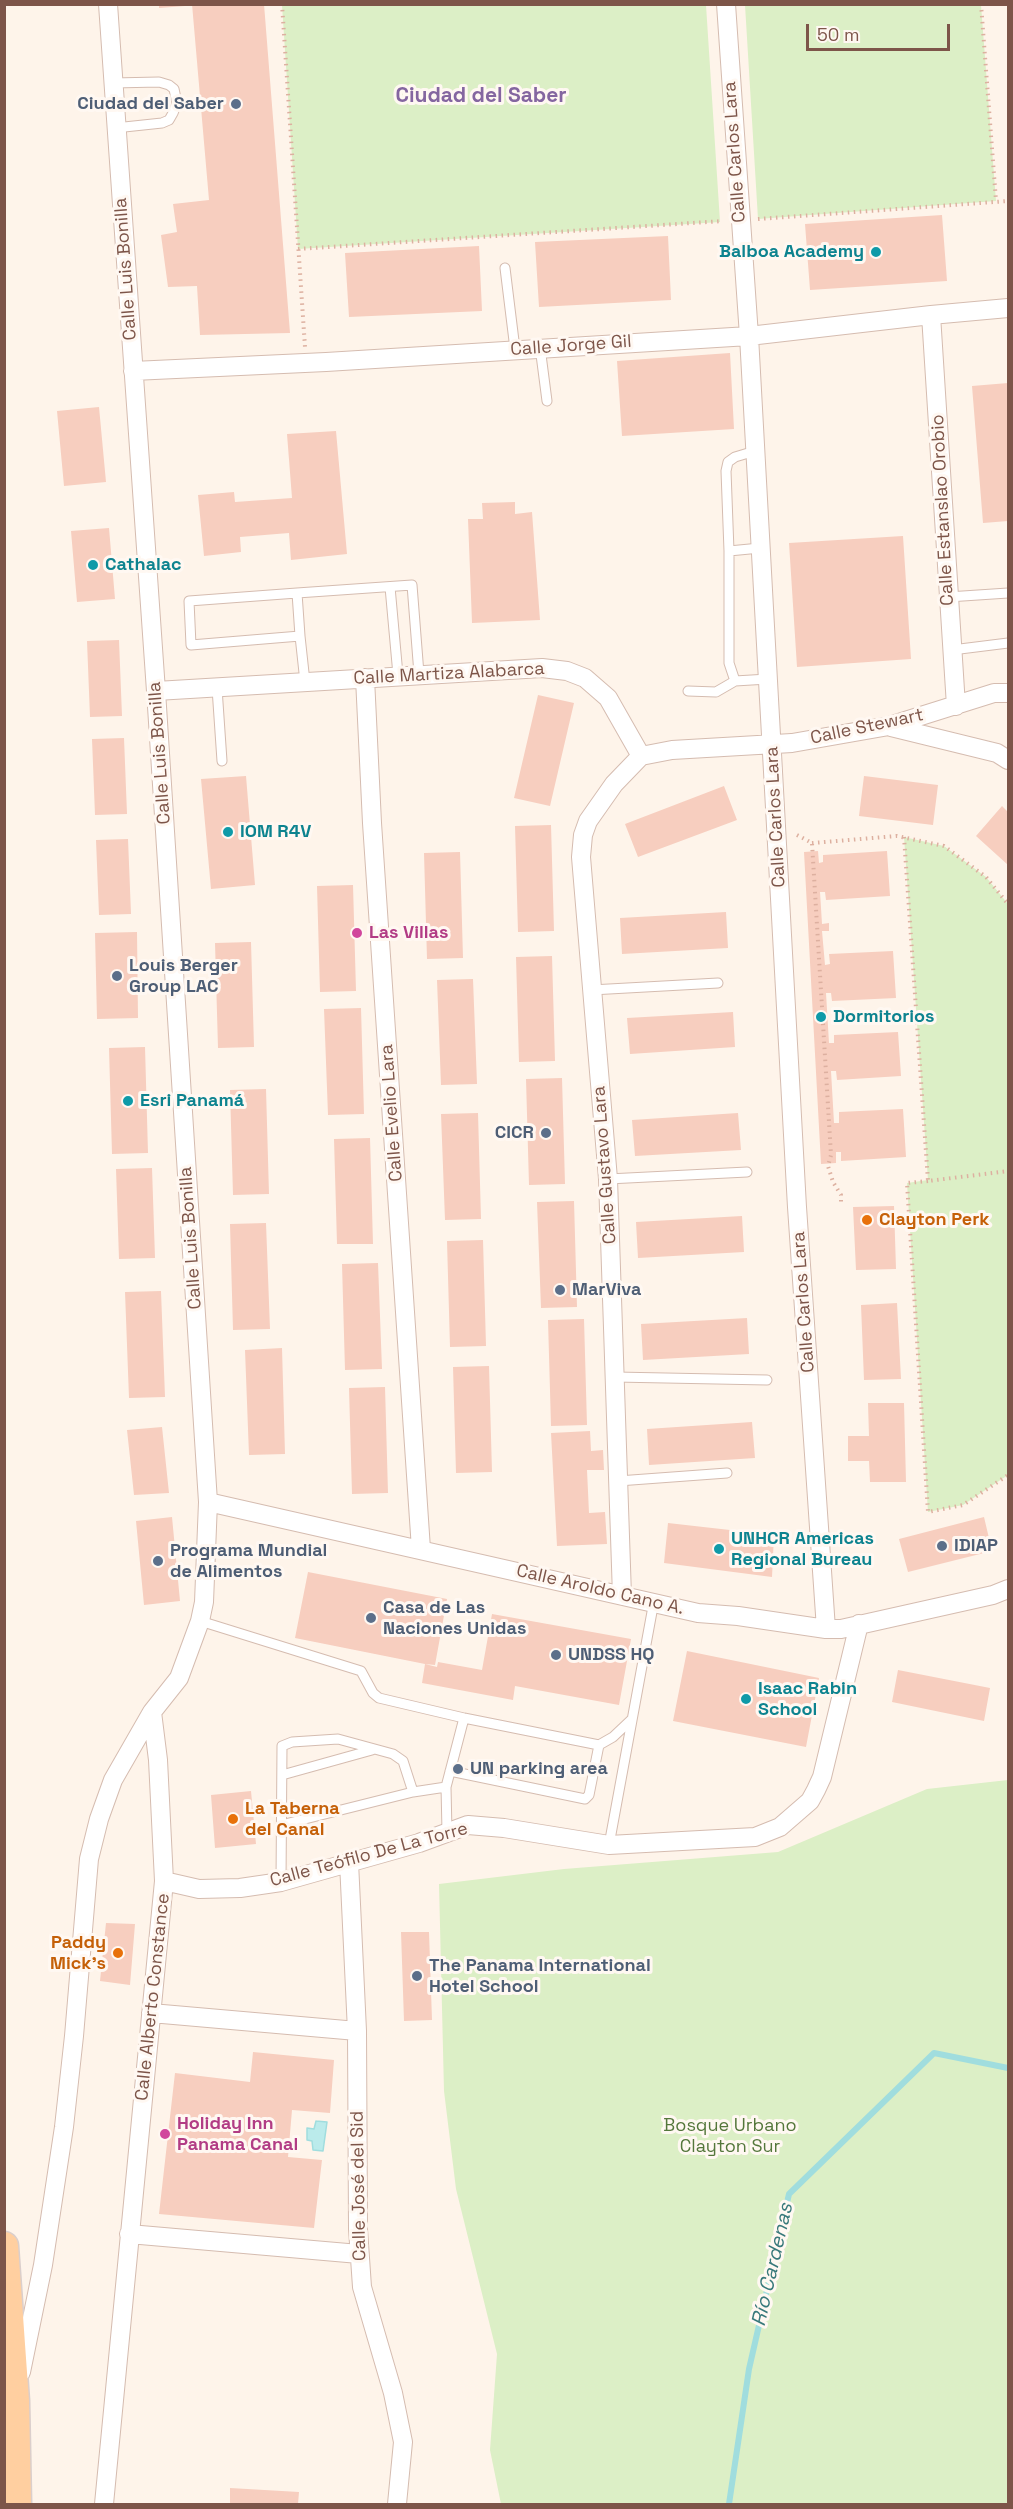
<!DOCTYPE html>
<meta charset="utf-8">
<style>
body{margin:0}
#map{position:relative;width:1013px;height:2509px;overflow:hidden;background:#fef4ea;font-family:"Space Grotesk",sans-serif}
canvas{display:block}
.frame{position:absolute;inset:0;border:6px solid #7d5549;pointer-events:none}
.scale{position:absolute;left:806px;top:24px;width:144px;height:27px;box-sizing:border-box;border:3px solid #7d5549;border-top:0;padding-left:8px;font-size:18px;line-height:21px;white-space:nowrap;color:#7d5549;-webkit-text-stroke:4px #fff8f2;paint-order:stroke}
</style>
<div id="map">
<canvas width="1013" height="2509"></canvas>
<div class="frame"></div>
<div class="scale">50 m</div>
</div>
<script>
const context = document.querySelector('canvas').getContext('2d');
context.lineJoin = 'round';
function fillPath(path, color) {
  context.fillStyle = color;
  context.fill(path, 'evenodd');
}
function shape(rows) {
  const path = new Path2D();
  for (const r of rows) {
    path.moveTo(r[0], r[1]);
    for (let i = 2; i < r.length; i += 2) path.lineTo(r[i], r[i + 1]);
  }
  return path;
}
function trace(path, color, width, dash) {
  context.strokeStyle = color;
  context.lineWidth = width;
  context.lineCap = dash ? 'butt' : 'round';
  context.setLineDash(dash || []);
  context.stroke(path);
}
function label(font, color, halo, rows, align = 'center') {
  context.font = font + ' "Space Grotesk",sans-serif';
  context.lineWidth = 6;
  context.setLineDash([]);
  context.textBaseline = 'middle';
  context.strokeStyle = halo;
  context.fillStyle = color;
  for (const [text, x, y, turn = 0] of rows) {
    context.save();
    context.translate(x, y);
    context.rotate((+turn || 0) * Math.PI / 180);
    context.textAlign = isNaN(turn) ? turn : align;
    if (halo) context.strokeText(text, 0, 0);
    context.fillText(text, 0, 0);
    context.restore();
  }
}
const green = shape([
 [282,5,706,5,720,222,298,249],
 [745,5,981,5,996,201,758,219],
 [904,837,944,846,986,877,1008,904,1008,1475,963,1505,928,1512,907,1183,928,1180],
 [1008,1780,1008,2504,501,2504,490,2450,497,2354,456,2189,444,2091,439,1884,564,1869,778,1852,927,1789]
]);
const water = shape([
 [316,2121,327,2122,323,2151,313,2150,312,2141,307,2140,307,2128,314,2129,316,2121]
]);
const stream = shape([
 [729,2504,749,2369,789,2194,934,2053,1008,2068]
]);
const building = shape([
 [192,4,264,4,290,333,200,335,197,286,168,287,161,235,177,232,173,204,209,200],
 [159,5,185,5,185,6,159,8],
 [942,215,947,281,810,290,805,224],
 [668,236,671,300,539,307,535,242],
 [479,246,482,311,349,317,345,253],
 [730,353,734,429,622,436,617,361],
 [1008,383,1008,521,983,523,972,386],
 [99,407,106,482,64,486,57,411],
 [336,431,347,554,291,560,289,533,240,537,241,552,204,556,198,495,234,492,235,502,292,498,287,434],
 [515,502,515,514,532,512,540,620,472,623,468,519,483,519,482,503],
 [109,528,115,599,77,602,71,531],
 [903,536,911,659,797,667,789,543],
 [119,640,122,716,90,717,87,641],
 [538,695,574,703,550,806,514,798],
 [124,738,127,814,95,815,92,739],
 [246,776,255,885,211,889,201,779],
 [864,776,938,785,933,825,859,816],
 [724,786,737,820,638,857,625,824],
 [1002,806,1008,812,1008,865,976,836],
 [551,825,554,931,518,932,515,826],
 [128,839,131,914,99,915,96,840],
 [818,851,819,863,823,862,823,855,887,851,890,896,826,900,825,892,820,892,822,924,829,923,829,931,822,931,825,965,830,964,829,954,893,951,896,998,832,1001,831,993,826,993,829,1043,834,1043,834,1035,898,1032,901,1076,837,1080,836,1071,831,1071,834,1123,839,1123,839,1112,903,1109,906,1157,841,1161,841,1152,836,1152,836,1163,821,1164,804,852],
 [460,852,463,958,427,959,424,853],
 [353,885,356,991,320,992,317,886],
 [726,912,728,948,622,954,620,918],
 [137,932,138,1018,97,1019,95,933],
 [251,942,254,1047,218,1048,215,943],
 [552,956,555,1061,519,1062,516,957],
 [473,979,477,1084,441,1085,437,980],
 [361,1008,364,1114,328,1115,324,1009],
 [733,1012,735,1047,630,1054,627,1018],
 [145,1047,148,1153,112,1154,109,1048],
 [562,1078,565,1184,529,1185,526,1079],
 [266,1089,269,1194,233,1195,230,1090],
 [478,1113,481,1219,445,1220,441,1114],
 [738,1113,741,1150,635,1156,632,1120],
 [370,1138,373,1244,337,1244,334,1139],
 [152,1168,155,1258,119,1259,116,1169],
 [574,1201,577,1307,541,1308,537,1202],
 [894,1206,896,1269,856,1270,853,1207],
 [742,1216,744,1252,638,1258,636,1222],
 [266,1223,270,1329,233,1330,230,1224],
 [483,1240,486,1346,450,1347,447,1241],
 [378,1263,382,1369,345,1370,342,1264],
 [161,1291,165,1397,129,1398,125,1292],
 [897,1303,901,1379,864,1380,861,1305],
 [747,1318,749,1354,643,1360,641,1324],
 [584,1319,587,1425,551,1426,548,1320],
 [282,1348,285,1454,249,1455,245,1350],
 [489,1366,492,1472,456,1473,453,1367],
 [385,1387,388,1493,352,1494,349,1388],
 [868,1403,904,1403,906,1482,870,1482,869,1461,848,1461,848,1436,869,1436],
 [752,1422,755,1458,649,1465,647,1429],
 [162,1427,169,1493,134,1495,127,1430],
 [590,1431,591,1451,603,1450,604,1470,587,1470,589,1513,605,1512,607,1544,557,1546,551,1433],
 [172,1517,180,1601,144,1605,136,1521],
 [984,1517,992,1551,908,1572,899,1539],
 [668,1523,774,1535,772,1577,664,1563],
 [308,1572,447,1599,435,1665,425,1664,437,1667,438,1662,482,1670,492,1614,631,1639,619,1705,515,1686,513,1700,422,1683,425,1664,295,1638],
 [687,1651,819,1678,806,1747,673,1721],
 [898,1670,990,1688,984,1721,892,1702],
 [251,1791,256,1844,215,1848,211,1795],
 [106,1923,135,1924,130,1985,100,1981],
 [401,1932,429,1932,432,2020,404,2021],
 [253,2052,334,2060,330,2113,292,2110,288,2157,322,2160,314,2228,159,2214,175,2073,250,2082],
 [230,2488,299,2492,298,2504,230,2504]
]);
const path = shape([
 [282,4,305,347],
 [981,4,996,201],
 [758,219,1008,201],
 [298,249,723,221],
 [797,835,812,843,831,1155,828,1166,833,1182,841,1195,841,1206],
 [904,837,928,1181,1008,1171],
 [812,843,897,836,944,846,986,877,1008,904],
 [928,1181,907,1183,928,1512,963,1505,1008,1475]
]);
const service = shape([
 [113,83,159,82,169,85,174,89,177,103,173,113,169,120,162,123,115,128],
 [505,268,515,349],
 [540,347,547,401],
 [755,451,735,457,728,462,726,471,729,551,729,663,735,681,768,679],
 [729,551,760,548],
 [390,587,398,675],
 [297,593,300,636,191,645,189,601,297,593,412,585,419,674],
 [948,597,1008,593],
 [300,636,305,682],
 [952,650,1008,643],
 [217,688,222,761],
 [688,691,716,692,735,681],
 [591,990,718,983],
 [608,1179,747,1172],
 [615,1377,767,1380],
 [618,1481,727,1473],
 [200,1621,361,1671,373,1693,379,1698,464,1718,599,1745,613,1737,631,1720],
 [450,1771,585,1799,589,1795,599,1745],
 [282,1775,372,1750],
 [281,1825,413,1792,446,1787],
 [447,1832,446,1787,464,1718],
 [609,1845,654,1601],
 [281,1882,282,1746,292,1742,338,1739,393,1754,403,1761,413,1792]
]);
const minor = shape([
 [726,4,749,336,797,1207,826,1629],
 [931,315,956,706],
 [133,371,326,362,749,336,931,315,1008,308],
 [365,678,372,823,421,1549],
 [156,691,542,668,567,671,585,678,608,698,641,756],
 [891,727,997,753,1008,760],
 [208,1502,698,1613,738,1616,826,1629,841,1629,993,1595,1008,1589],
 [622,1596,608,1179,581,857,583,835,588,821,614,784,641,756,672,750,792,743,889,726,994,693,1008,693],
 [349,1862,357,2031,358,2229,362,2287,393,2393,403,2442,397,2504],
 [164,1881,199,1889,240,1888,281,1882,419,1843,468,1825,504,1828,609,1845,755,1837,780,1827,810,1801,816,1790,822,1777,859,1624],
 [151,2013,357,2031],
 [129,2234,359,2254],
 [21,2372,43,2265,64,2127,74,2036,89,1859,99,1819,113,1780,152,1712],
 [104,2504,164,1881,158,1760,152,1712,179,1678,200,1621,204,1602,208,1502,156,691,108,4]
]);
const primary = shape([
 [4,2246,15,2401,17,2504]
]);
const markers = [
 [236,104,6,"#5c6f8a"],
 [876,252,6,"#0f9aa8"],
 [93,565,6,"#0f9aa8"],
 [228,832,6,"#0f9aa8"],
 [357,933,6,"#d1479c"],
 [117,976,6,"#5c6f8a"],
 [821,1017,6,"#0f9aa8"],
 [128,1101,6,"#0f9aa8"],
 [546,1133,6,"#5c6f8a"],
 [867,1220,6,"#e8710a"],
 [560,1290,6,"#5c6f8a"],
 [942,1546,6,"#5c6f8a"],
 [719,1549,6,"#0f9aa8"],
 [158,1561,6,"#5c6f8a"],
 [371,1618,6,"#5c6f8a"],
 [556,1655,6,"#5c6f8a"],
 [746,1699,6,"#0f9aa8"],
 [458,1769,6,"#5c6f8a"],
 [233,1819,6,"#e8710a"],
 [118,1953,6,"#e8710a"],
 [417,1976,6,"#5c6f8a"],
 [165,2134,6,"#d1479c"]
];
const serviceNames = [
 ["Ciudad del Saber",224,104,"right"],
 ["Louis Berger",129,966],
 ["Group LAC",129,987],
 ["CICR",534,1133,"right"],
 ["MarViva",572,1290],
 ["IDIAP",954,1546],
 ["Programa Mundial",170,1551],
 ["de Alimentos",170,1572],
 ["Casa de Las",383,1608],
 ["Naciones Unidas",383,1629],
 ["UNDSS HQ",568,1655],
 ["UN parking area",470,1769],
 ["The Panama International",429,1966],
 ["Hotel School",429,1987]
];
const streetNames = [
 ["Calle Carlos Lara",735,152,-94],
 ["Calle Luis Bonilla",126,269,-94],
 ["Calle Jorge Gil",571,346,-4],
 ["Calle Estanslao Orobio",943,510,-93],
 ["Calle Martiza Alabarca",449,674,-3],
 ["Calle Stewart",867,727,-12],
 ["Calle Luis Bonilla",160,753,-94],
 ["Calle Carlos Lara",776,817,-93],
 ["Calle Evelio Lara",392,1113,-94],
 ["Calle Gustavo Lara",605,1165,-94],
 ["Calle Luis Bonilla",191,1238,-94],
 ["Calle Carlos Lara",804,1302,-94],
 ["Calle Aroldo Cano A.",600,1590,13],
 ["Calle Teófilo De La Torre",369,1855,-15],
 ["Calle Alberto Constance",153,1997,-84],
 ["Calle José del Sid",359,2186,-91]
];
const cultureNames = [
 ["Balboa Academy",864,252,"right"],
 ["Cathalac",105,565],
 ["IOM R4V",240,832],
 ["Dormitorios",833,1017],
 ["Esri Panamá",140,1101],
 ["UNHCR Americas",731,1539],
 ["Regional Bureau",731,1560],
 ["Isaac Rabin",758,1689],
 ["School",758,1710]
];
const hotelNames = [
 ["Las Villas",369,933],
 ["Holiday Inn",177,2124],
 ["Panama Canal",177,2145]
];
const foodNames = [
 ["Clayton Perk",879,1220],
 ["La Taberna",245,1809],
 ["del Canal",245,1830],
 ["Paddy",106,1943,"right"],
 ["Mick's",106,1964,"right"]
];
const parkNames = [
 ["Bosque Urbano",730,2126],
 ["Clayton Sur",730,2147]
];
const waterNames = [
 ["Río Cardenas",773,2265,-77]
];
const quarterNames = [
 ["Ciudad del Saber",481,96]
];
fillPath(green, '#dcefc6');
fillPath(water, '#bbebeb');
trace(water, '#a0ddde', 1.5);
trace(stream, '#a0ddde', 6);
fillPath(building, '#f7cebf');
trace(service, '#d5bcb0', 11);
trace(minor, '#d5bcb0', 20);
trace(primary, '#dbcfcc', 31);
trace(path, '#ddb0a0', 4, [1.5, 4.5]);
trace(service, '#fff', 9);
trace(minor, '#fff', 18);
trace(primary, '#ffcfa0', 28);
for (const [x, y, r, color] of markers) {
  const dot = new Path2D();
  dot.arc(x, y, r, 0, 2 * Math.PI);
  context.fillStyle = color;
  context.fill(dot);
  trace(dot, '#fff8f2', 2);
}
label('bold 18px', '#4e5e75', '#fff8f2', serviceNames, 'left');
label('18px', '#7d5549', '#fff8f2', streetNames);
label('bold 18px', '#0d838f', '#fff8f2', cultureNames, 'left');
label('bold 18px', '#b23c85', '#fff8f2', hotelNames, 'left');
label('bold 18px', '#c56008', '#fff8f2', foodNames, 'left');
label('18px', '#54773b', '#fff8f2', parkNames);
label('italic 20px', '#38797b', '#fff8f2', waterNames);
label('bold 21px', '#8466a0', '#fff8f2', quarterNames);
</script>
